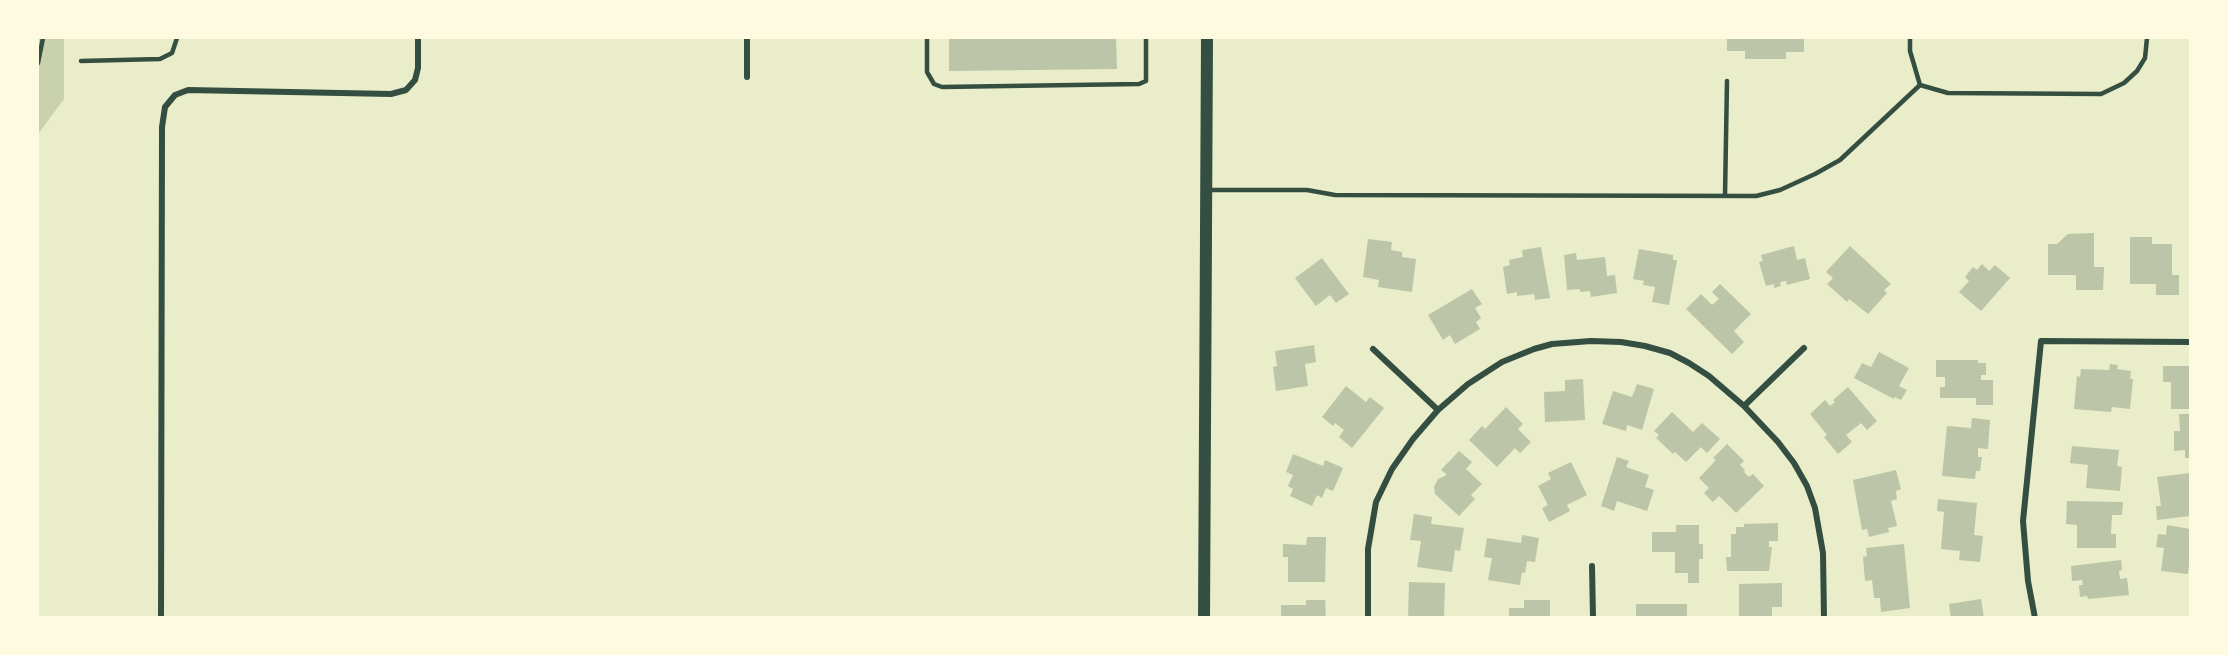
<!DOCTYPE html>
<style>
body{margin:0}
#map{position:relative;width:2228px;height:655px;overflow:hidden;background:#e9edc9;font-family:"DM Sans",sans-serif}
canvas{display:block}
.frame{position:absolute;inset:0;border:39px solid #fefae0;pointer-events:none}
</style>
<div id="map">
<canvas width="2228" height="655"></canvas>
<div class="frame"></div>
</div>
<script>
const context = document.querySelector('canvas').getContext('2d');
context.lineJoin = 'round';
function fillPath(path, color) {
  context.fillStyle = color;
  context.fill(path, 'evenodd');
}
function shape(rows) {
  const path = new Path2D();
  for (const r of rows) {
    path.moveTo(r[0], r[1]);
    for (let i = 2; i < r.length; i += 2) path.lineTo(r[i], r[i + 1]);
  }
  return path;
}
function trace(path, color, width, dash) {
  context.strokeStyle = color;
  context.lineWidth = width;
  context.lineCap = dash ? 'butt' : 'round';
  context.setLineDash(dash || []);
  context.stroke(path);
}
const green = shape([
 [38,38,64,38,64,99,38,134]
]);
const building = shape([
 [949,38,1116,38,1117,69,949,71],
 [1727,38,1804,38,1804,52,1786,52,1786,59,1745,59,1745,51,1727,51],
 [2094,233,2094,267,2104,267,2103,290,2076,290,2076,275,2048,275,2048,244,2057,244,2068,234],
 [2130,237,2152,237,2152,244,2172,244,2172,275,2179,275,2179,295,2156,295,2156,284,2130,284],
 [1368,239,1392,242,1391,250,1402,252,1402,257,1416,259,1412,292,1378,287,1379,280,1363,277],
 [1794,246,1797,260,1805,258,1810,279,1787,285,1786,281,1780,282,1781,286,1774,288,1774,284,1766,286,1759,262,1763,261,1761,255],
 [1850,246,1891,284,1884,290,1887,293,1868,314,1849,299,1847,302,1827,284,1833,278,1826,272],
 [1541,247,1550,298,1535,300,1534,294,1517,296,1517,292,1507,294,1503,267,1510,265,1509,260,1523,257,1522,250],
 [1639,249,1673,255,1673,260,1677,260,1669,305,1652,302,1655,287,1643,285,1644,281,1633,279],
 [1576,253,1577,260,1605,257,1607,276,1615,275,1617,293,1591,297,1590,291,1580,292,1580,289,1567,290,1564,255],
 [1322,258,1349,294,1336,303,1330,295,1316,306,1295,278],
 [1982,264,1989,271,1995,265,2010,278,1981,311,1959,292,1969,281,1965,277,1973,267,1977,270],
 [1720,284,1751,314,1734,331,1744,342,1732,354,1686,309,1701,294,1712,305,1719,299,1712,292],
 [1472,289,1482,304,1475,308,1481,318,1476,322,1480,329,1455,344,1450,335,1443,340,1428,315],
 [1314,345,1316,362,1305,364,1308,386,1276,391,1273,367,1277,366,1275,351],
 [1879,352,1909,368,1899,386,1907,390,1901,400,1895,397,1894,399,1854,378,1862,363,1871,367],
 [1936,360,1978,360,1978,363,1986,363,1986,375,1981,375,1981,380,1993,380,1993,405,1976,405,1976,398,1940,398,1940,387,1945,387,1945,377,1936,377],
 [2110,364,2118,365,2117,369,2131,371,2130,379,2133,379,2130,409,2112,407,2111,412,2074,409,2077,376,2080,377,2081,369,2109,370],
 [2163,366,2190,366,2190,409,2171,409,2171,382,2163,382],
 [1583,379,1585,420,1545,422,1544,392,1565,391,1565,380],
 [1637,384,1654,389,1642,430,1627,425,1626,431,1602,424,1613,391,1632,397],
 [1346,386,1366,402,1370,397,1384,408,1352,448,1339,437,1344,430,1335,423,1333,426,1322,417],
 [1848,387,1877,421,1867,430,1861,423,1846,435,1852,442,1838,454,1824,437,1827,435,1810,414,1825,400,1830,406,1835,402,1833,400],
 [1506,407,1523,424,1518,429,1531,442,1520,453,1515,448,1497,467,1469,440,1482,426,1485,429],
 [1672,412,1693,432,1702,423,1720,439,1707,453,1701,447,1686,462,1675,452,1673,454,1656,438,1659,435,1654,431],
 [2179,414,2190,414,2190,458,2185,458,2185,450,2174,451,2174,431,2180,431],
 [1972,418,1990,420,1988,449,1978,448,1978,457,1982,457,1980,471,1976,471,1975,479,1942,476,1947,426,1971,428],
 [1727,444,1744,461,1740,465,1745,470,1744,472,1749,477,1753,474,1764,486,1736,513,1719,496,1713,502,1704,493,1709,488,1699,478,1716,460,1713,458],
 [2072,446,2119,450,2117,466,2122,467,2120,491,2086,488,2088,465,2070,463],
 [1459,451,1472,462,1466,469,1482,484,1471,495,1475,499,1459,516,1435,494,1434,487,1438,479,1447,475,1441,470],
 [1293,454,1323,466,1325,460,1343,468,1333,491,1326,488,1322,498,1317,495,1312,506,1290,496,1293,489,1288,486,1293,475,1286,472],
 [1617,457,1629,461,1626,467,1649,475,1645,487,1654,490,1647,511,1617,501,1614,511,1601,506],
 [1571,462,1587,495,1567,505,1570,511,1549,522,1542,508,1548,505,1538,486,1551,479,1548,473],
 [1896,470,1901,489,1896,491,1897,499,1891,501,1897,526,1888,528,1889,532,1869,537,1867,529,1862,530,1853,480],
 [2190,473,2190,516,2157,520,2156,506,2161,506,2157,477],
 [1938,499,1977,503,1974,535,1983,536,1980,562,1959,560,1960,551,1941,549,1944,512,1937,511],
 [2067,501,2123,502,2122,515,2112,515,2111,534,2116,534,2116,548,2077,548,2077,525,2066,524],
 [1414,514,1432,517,1431,524,1464,528,1460,551,1455,550,1452,572,1417,567,1421,541,1410,540],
 [1778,523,1778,541,1769,541,1769,547,1772,547,1769,571,1727,571,1726,557,1731,557,1731,534,1736,534,1736,527,1744,527,1744,524],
 [1676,525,1699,525,1699,544,1703,544,1703,559,1699,559,1699,583,1688,583,1688,573,1675,573,1675,552,1652,552,1652,532,1676,532],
 [2167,525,2190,529,2190,566,2189,565,2188,574,2161,571,2164,548,2156,547,2158,534,2166,535],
 [1522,535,1539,538,1535,562,1527,561,1525,573,1522,572,1520,585,1488,580,1492,558,1484,557,1487,538,1521,543],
 [1307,537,1326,537,1325,582,1288,582,1288,557,1283,557,1283,544,1306,545],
 [1904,544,1910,608,1881,612,1880,598,1874,598,1872,580,1865,581,1863,557,1867,556,1866,548],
 [2121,560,2122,570,2119,571,2120,579,2127,578,2129,595,2088,599,2087,596,2080,597,2079,585,2083,585,2082,580,2072,581,2071,566],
 [1409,582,1445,583,1444,618,1408,618],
 [1782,583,1782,607,1772,607,1772,618,1739,618,1739,584],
 [1981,599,1984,618,1951,618,1949,604],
 [1306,600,1325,600,1326,618,1281,618,1281,605,1306,605],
 [1524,600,1550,600,1550,618,1509,618,1509,608,1524,608],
 [1636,604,1687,604,1687,618,1636,618]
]);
const service = shape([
 [927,38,927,72,934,84,942,87,1139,84,1146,81,1146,38],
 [1910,38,1910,51,1920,85],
 [81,61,160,59,172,53,177,38],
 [38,63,43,38],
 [1920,85,1948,93,2101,94,2124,83,2137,71,2145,58,2147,38],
 [1207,190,1307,190,1335,195,1756,196,1780,190,1815,174,1840,160,1920,85],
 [1725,196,1727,81]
]);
const minor = shape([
 [747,77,747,38],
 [1373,349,1438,410],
 [1744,406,1804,348],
 [1592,566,1593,618],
 [161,618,162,127,165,107,175,95,188,90,391,94,406,90,415,80,418,68,418,38],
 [1368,618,1368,549,1376,502,1392,469,1413,439,1438,410,1468,384,1502,362,1534,349,1552,344,1591,341,1621,342,1645,346,1670,353,1689,363,1709,376,1744,406,1778,442,1794,463,1807,486,1815,508,1823,553,1824,618],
 [2035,618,2028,581,2023,521,2041,341,2190,342]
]);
const secondary = shape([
 [1204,618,1207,38]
]);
fillPath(green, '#cad2ad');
fillPath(building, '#bcc5a7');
trace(service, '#344e41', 4.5);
trace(minor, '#344e41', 6);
trace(secondary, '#344e41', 12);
</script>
